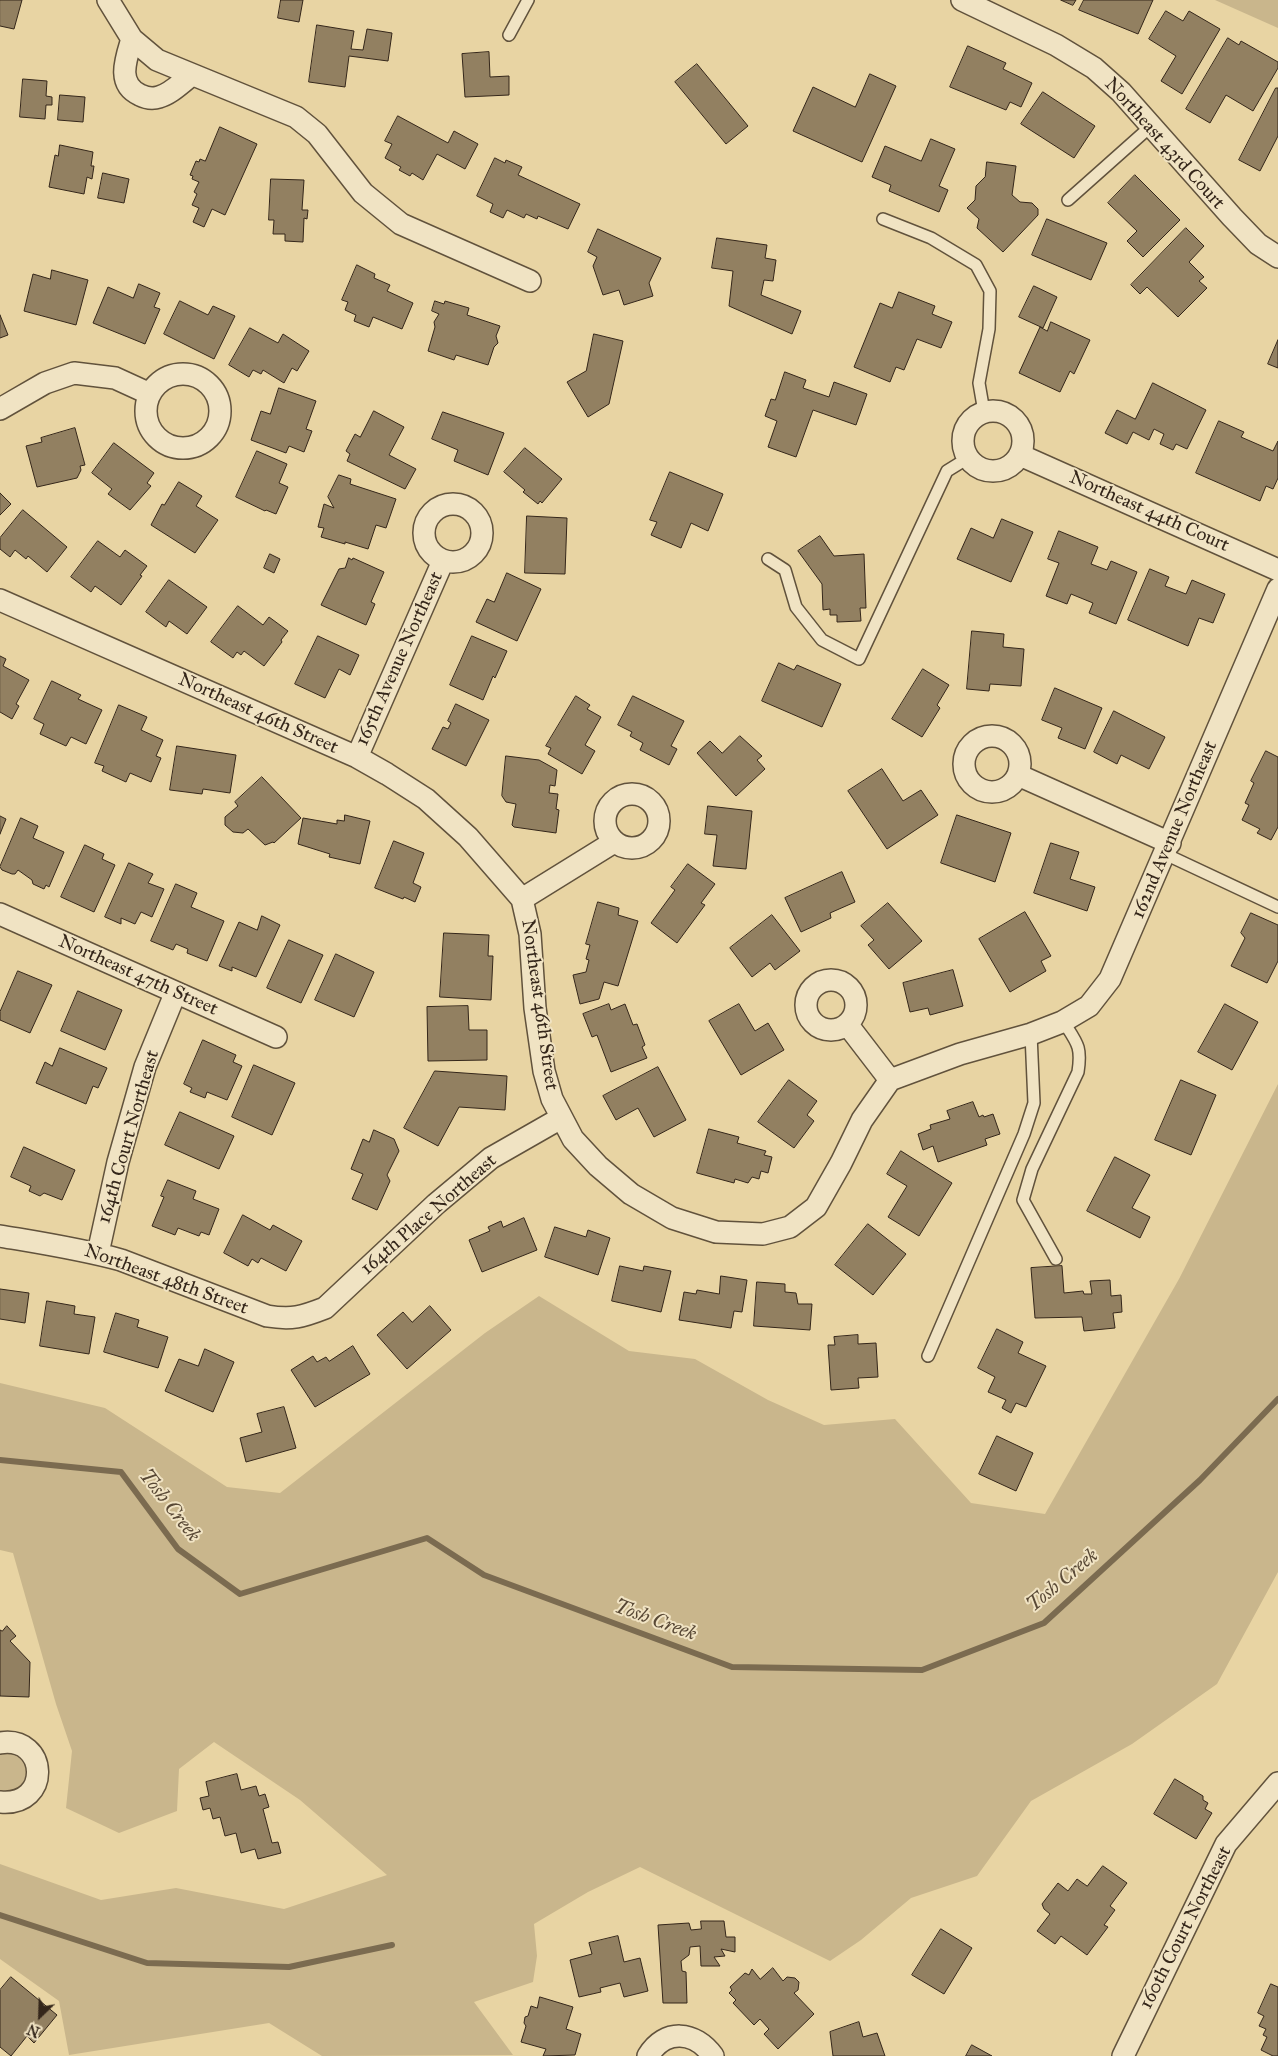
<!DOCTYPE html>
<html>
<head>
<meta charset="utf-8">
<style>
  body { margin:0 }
  #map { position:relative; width:1278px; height:2056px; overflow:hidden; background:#e8d4a3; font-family:"IM FELL Great Primer",serif }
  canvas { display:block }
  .north { position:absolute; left:15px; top:1991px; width:50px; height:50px; -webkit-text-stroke:4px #f0e3c3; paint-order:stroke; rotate:204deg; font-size:14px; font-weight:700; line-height:20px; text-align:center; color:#34261a }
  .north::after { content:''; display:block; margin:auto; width:18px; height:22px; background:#34261a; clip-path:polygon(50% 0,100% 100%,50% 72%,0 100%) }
</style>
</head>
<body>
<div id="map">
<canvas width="1278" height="2056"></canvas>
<div class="north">N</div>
</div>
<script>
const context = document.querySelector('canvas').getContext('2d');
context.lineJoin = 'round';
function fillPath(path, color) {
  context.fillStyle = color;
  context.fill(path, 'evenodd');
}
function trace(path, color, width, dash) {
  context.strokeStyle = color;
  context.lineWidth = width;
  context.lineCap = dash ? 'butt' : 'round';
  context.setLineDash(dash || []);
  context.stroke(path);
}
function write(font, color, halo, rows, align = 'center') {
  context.font = font + ' "IM FELL Great Primer",serif';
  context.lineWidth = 4;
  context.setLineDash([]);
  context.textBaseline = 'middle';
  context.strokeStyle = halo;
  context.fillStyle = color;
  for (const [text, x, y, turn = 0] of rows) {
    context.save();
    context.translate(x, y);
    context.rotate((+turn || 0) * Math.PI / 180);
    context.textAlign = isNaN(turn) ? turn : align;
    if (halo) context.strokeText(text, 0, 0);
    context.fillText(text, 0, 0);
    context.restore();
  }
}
fillPath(new Path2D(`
  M1215,0H1278V28Z
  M1278,1084V1572L1217,1684L1132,1744L1031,1801L977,1876L911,1898L861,1940L830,1961L640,1867L588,1892L534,1924L537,1956L533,1982L474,2002L513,2055L322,2056L269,2023L69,2055L59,2001L0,1959V1864L101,1900L176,1888L284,1909L387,1875L300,1800L214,1742L179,1769L177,1811L119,1833L66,1808L72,1751L56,1704L13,1553L0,1550V1383L105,1408L227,1487L280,1493L485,1333L539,1296L629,1351L695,1359L768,1400L824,1425L895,1419L971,1503L1045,1514L1179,1279Z
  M7,1753C38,1758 27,1800 0,1790V1754Z`), '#c9b68c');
trace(new Path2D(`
  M0,1460L121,1472L178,1549L240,1594L427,1538L484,1575L732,1667L922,1670L1044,1623L1200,1480L1278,1399
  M0,1915L147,1963L289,1967L392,1945`), '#7b6b50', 6);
const building = new Path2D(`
  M0,0H22L14,29L0,26Z
  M281,0H303L299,22L278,18Z
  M1061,0H1076L1073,5Z
  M1084,0H1153L1138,34L1079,10Z
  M1166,11L1183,21L1189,11L1220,29L1182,94L1161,81L1176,56L1149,39Z
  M317,25L354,31L351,49L363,50L367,29L392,33L388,61L349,56L345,87L309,82Z
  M1228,38L1239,45L1241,41L1278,62V68L1253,111L1226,95L1210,123L1186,109Z
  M968,46L1006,63L1003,69L1032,83L1021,107L1010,102L1006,110L950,87Z
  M489,52L490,77L509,76V95L465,97L462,54Z
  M697,64L748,126L726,144L675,82Z
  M870,74L896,86L862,162L793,131L813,87L855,107Z
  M23,79L47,81L46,96L52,97V105H46L45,119L20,117Z
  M1276,88H1278V136L1260,171L1239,160Z
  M1043,92L1095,126L1074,158L1021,124Z
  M60,95L85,97L83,122L58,120Z
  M398,116L448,143L454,131L478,144L465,169L437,154L423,180L412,173L410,176L399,170L401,167L385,158L392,144L385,141Z
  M220,127L257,144L225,215L212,209L204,227L193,222L199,208L192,205L197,194L194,192L199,182L192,179L193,176L190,175L196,161L199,162L200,159L205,161Z
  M931,139L955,149L939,186L948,190L939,212L889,191L891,185L872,177L885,146L921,161Z
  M60,145L93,152L91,166H94L92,179L87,177L84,194L49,187L55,155L58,156Z
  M495,158L505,163L506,160L522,167L518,175L580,204L568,229L538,216L537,219L526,214L524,218L507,210L503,218L490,212L493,204L477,196Z
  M987,162L1016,166L1012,195L1020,202L1032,203L1038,209V215L1003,252L977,228L979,219L967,208L975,200L976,186L985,177Z
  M103,173L129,179L124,203L98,198Z
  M1135,175L1180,220L1143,257L1127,241L1137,231L1108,203Z
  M271,179L304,180L302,210H308L307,219L304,218L303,242L285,241V234H273L274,220H269Z
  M1047,219L1107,243L1091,280L1032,255Z
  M1186,228L1204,246L1189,262L1204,277L1199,281L1207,288L1178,317L1147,287L1140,294L1131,285Z
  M598,229L661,258L649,283L653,296L624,305L619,290L603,295L593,266L597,257L588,252Z
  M717,238L767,245L765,258L776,260L773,281L764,280L761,295L801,311L792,334L729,306L733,271L712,268Z
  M357,265L375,274L374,278L390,285L387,291L413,303L402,329L373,317L369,327L354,321L356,315L345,310L348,302L342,300Z
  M52,270L88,280L76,325L24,311L33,274L50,279Z
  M139,284L160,293L154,307L160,309L145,344L93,323L108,287L133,298Z
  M1034,286L1057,297L1043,328L1019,317Z
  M899,292L935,306L932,314L952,322L941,348L917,339L904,370L896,367L890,382L854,367L880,303L892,308Z
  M180,301L208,315L213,306L235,316L214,359L164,334Z
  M435,301L444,304L445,301L469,308L467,315L500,326L496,336L498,343L494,347L488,365L456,355L454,360L428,351L435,327L434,322L439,314L432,311Z
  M0,315L8,335L0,338Z
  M1051,322L1090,340L1074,374L1070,371L1060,392L1019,373L1040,327L1047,331Z
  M250,328L278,343L283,334L309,351L297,371L292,368L284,383L263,370L261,374L253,370L249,377L229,365Z
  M594,334L623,341L609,404L588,417L567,382L586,371Z
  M1278,340V368L1268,364Z
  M785,372L806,380L803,388L829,397L834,382L867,394L856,425L813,410L796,457L768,447L777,421L765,416L771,399L775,400Z
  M1153,383L1206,410L1187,449L1176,444L1173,450L1160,444L1164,434L1154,429L1149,440L1133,432L1127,444L1105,433L1117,410L1135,419Z
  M279,388L316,401L306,429L312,431L304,452L289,446L286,453L251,440L261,411L270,414Z
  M374,411L404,427L389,455L416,469L405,489L347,461L350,454L346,451L355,434L360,437Z
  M443,412L504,433L488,475L454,461L458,450L432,439Z
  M1219,421L1244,432L1241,437L1273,451L1278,441V478L1273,489L1266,486L1260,501L1196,473Z
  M75,428L85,465L80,466L81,470L77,478L37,487L26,446L42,442L41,438Z
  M114,443L154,473L147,483L151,486L130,510L108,494L112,489L92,473Z
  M525,448L562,479L542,503L540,501L538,504L523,492L525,490L504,472Z
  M257,451L287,464L279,483L288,487L276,514L266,510L265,511L236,497Z
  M670,472L723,494L708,531L691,523L681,548L651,535L657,522L650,520Z
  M339,475L351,479L350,484L396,499L386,528L376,525L368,549L345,542V544L321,537L324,528L318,527L324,504L334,508L328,497Z
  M179,482L202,496L196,506L218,520L195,553L151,525L162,504L164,505Z
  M0,493L11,504L0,515Z
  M23,510L67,547L47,572L28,556L26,559L15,550L10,557L0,549V538Z
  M527,516L567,518L565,574L525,573Z
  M1002,519L1033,532L1011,582L957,559L971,528L993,538Z
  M1059,531L1098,547L1091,564L1107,570L1111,561L1137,572L1116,624L1089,613L1093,603L1071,594L1067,604L1046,596L1059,563L1048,559Z
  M820,536L834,556L864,554L866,608H860L861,621L837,622V615H830V609L823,610L822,584L798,551Z
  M98,541L120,557L125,550L147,566L140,575L142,576L121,605L95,586L91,592L71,577Z
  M270,554L280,559L274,573L264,568Z
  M349,558L352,560L353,558L384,572L371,602L375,604L366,625L321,605L339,569L345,568Z
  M1150,569L1169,577L1165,586L1186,594L1192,580L1225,594L1213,623L1199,618L1188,646L1128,620Z
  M507,573L541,589L517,641L476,622L487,599L494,602Z
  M169,580L207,607L187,634L169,621L166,627L146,612Z
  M238,606L263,625L269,617L288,631L281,640L282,642L264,666L244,651L241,655L237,652L233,658L211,642Z
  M972,631L1004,634L1003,647L1024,649L1021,686L990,684L989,691L967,689Z
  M318,636L359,655L350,675L339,669L325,698L295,684Z
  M472,636L507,651L495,678L493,676L483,700L450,685Z
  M0,656L6,659L3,666L29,680L16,704L19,706L12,719L0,712Z
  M779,663L794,670L797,665L841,684L822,727L762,701Z
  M923,669L949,685L937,705L940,708L922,737L892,719Z
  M52,681L81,695L78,699L102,710L86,744L71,737L66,746L40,734L44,724L34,719Z
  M1055,688L1102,708L1085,749L1058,738L1062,728L1042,720Z
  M576,696L590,705L587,709L601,717L585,745L595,751L582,774L548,754L551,748L546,746Z
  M633,696L684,721L671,746L677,749L669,765L640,750L643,743L630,736L632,732L618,725Z
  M456,704L489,720L466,766L432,749L443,727L448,729L451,723L448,721Z
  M119,705L147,717L141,730L163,740L156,756L161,758L151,782L130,773L126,782L102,771L104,766L95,763Z
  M1114,711L1165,737L1149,769L1121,755L1117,764L1094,752Z
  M740,736L762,756L757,760L765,769L736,796L697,753L710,741L722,753Z
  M177,746L236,755L230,793L203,789L202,794L170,790Z
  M1266,751L1278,757V827L1271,840L1257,833L1260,829L1242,820L1249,805L1245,803L1254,783L1251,781Z
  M506,756L539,760L557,770L555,786L550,785L549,793L558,794L556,809L559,810L556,833L514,827L512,825L516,804L506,802L502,796Z
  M882,769L903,801L921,790L938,815L887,849L848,791Z
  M262,777L301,818L274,843L273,842L265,845L248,829L243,833L233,832L225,825V817L238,806L235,802Z
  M708,806L752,811L746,869L713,866L717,835L705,834Z
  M345,815L370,821L360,864L329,857L330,854L298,844L303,818L337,824V820L344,821Z
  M957,815L1011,833L995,882L941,863Z
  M0,816L6,819L0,834Z
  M21,818L38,826L33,838L64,852L49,887L46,885L44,889L33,884L32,880L18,870L15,874H12L2,870L0,867Z
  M394,841L424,853L413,883L421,887L415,902L404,897L403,899L375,888Z
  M1051,843L1079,852L1070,879L1095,887L1087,911L1034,893Z
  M85,845L104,854L102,859L115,865L94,912L61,897Z
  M129,863L153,874L148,883L164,889L152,917L141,912L135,924L121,918V924L105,917Z
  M688,864L715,884L701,903L705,905L677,943L651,923L675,890L671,887Z
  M842,872L855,902L830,913L831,918L801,932L785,898Z
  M176,884L197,893L191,907L224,921L207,961L187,953L188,949L176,944L173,950L151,941Z
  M598,902L619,908L618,915L638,921L618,986L604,982L599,999L580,1004L573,975L586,972L589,960L586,959L590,945L586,944Z
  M888,903L922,941L889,969L868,945L874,940L861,926Z
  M1025,912L1051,956L1041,961L1046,971L1010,992L979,939Z
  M1251,913L1278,925V961L1267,983L1231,966L1245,938L1241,933Z
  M772,915L800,951L775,970L770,963L752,977L730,948Z
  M262,916L280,925L256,977L232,967V971L219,966L239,922L257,930Z
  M444,933L489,935L488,956H493L491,1000L440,997Z
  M289,940L323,955L301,1003L267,988Z
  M336,954L374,972L354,1017L315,1000Z
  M953,970L963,1006L930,1015L928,1008L910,1012L903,983Z
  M18,971L52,985L30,1033L0,1020V1012Z
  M78,991L122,1010L105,1050L61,1031Z
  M609,1004L611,1010L625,1004L633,1025L637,1024L645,1045L642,1047L647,1058L611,1072L597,1035L592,1037L583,1014Z
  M739,1004L755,1031L768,1023L784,1050L741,1075L709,1021Z
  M1225,1004L1258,1022L1232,1070L1198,1052Z
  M468,1006L469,1030H487V1060L428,1061L427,1007Z
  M203,1040L236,1055L233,1062L242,1066L227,1100L207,1092L205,1098L190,1092L192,1088L184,1084Z
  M60,1048L107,1068L98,1088L93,1086L86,1104L36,1083L45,1062L52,1066Z
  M254,1065L295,1083L272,1135L232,1117Z
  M658,1067L686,1120L654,1137L638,1108L616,1120L603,1096Z
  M435,1071L507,1076L505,1110L459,1107L438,1146L404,1128Z
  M789,1080L817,1101L807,1115L814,1121L794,1148L758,1122Z
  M1181,1080L1216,1095L1191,1155L1155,1140Z
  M973,1102L979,1117L983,1115L984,1117L993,1114L1000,1134L985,1139L987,1145L938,1162L933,1146L923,1150L918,1134L931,1129L930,1125L950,1119L947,1111Z
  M180,1112L234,1136L219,1169L165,1145Z
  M709,1129L739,1137L737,1143L766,1151L764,1155L772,1157L768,1173L761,1171L759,1179L752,1177L748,1183L735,1179L734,1183L697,1173Z
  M374,1130L394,1139L399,1151L387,1175L390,1181L377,1210L352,1199L363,1174L351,1169L363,1139L369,1142Z
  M24,1147L75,1170L62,1200L44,1193L40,1196L29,1191L31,1186L11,1177Z
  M901,1151L952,1183L919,1236L888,1217L907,1186L887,1174Z
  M1115,1157L1150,1175L1132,1208L1150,1217L1140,1238L1087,1211Z
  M168,1180L196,1191L193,1199L219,1209L209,1235L201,1232L199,1236L178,1228L175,1235L152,1226L164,1197L161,1196Z
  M243,1215L270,1230L273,1225L302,1241L286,1271L261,1258L258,1263L252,1259L248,1266L224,1253Z
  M524,1218L537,1250L482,1272L469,1240L490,1231L488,1227L501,1221L503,1227Z
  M868,1224L906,1254L873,1295L835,1265Z
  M555,1227L586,1237L588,1230L610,1238L598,1275L545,1257Z
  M620,1266L643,1271L644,1266L671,1271L661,1312L612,1301Z
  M1062,1266L1064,1293L1083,1291L1084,1294H1092L1090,1281L1110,1280L1111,1296L1121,1295L1122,1312L1113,1313L1115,1328L1084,1331L1082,1317L1035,1318L1031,1268Z
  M721,1276L747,1280L742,1312L734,1311L731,1328L679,1320L684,1292L696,1294L697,1290L719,1294Z
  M757,1282L785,1284V1292L796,1293L798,1304H812L810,1330L754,1326Z
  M0,1289L29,1293L25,1323L0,1319Z
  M47,1301L75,1306L74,1314L95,1317L89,1354L40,1346Z
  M430,1306L451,1330L407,1369L377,1335L403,1312L412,1322Z
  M116,1313L139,1320L137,1327L168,1337L158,1368L104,1352Z
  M997,1329L1023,1342L1018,1353L1046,1366L1026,1407L1016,1403L1011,1413L1002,1408L1006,1400L988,1392L995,1377L978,1368Z
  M858,1335V1344L876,1343L878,1377L858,1378L859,1388L831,1390L828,1345H835L834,1337Z
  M353,1346L370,1374L315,1407L291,1370L313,1356L317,1362L326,1357L329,1361Z
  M205,1349L234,1362L213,1412L165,1391L179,1359L198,1366Z
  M284,1407L296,1448L246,1462L240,1438L262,1432L257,1414Z
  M997,1436L1033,1453L1016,1491L979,1474Z
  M7,1626L16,1636L10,1641L30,1662L29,1697L0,1696V1630L2,1631Z
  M237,1774L241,1790L256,1786L259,1796L265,1794L269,1807L263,1809L272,1843L278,1842L281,1853L258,1859L255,1849L241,1853L236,1833L225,1836L220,1817L213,1819L210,1808L203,1810L200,1798L209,1796L206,1782Z
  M1175,1779L1203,1796V1800L1208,1803L1205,1809L1212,1813L1196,1839L1154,1814Z
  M1103,1866L1127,1883L1110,1906L1115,1910L1104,1925L1108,1927L1087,1955L1061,1936L1055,1944L1037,1931L1050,1914L1044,1909L1042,1904L1058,1883L1068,1891L1077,1879L1087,1886Z
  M701,1921H724L726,1937H735V1952L721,1949L725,1956L714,1957L720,1966H701L700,1946L690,1947L689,1955L681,1961L682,1971L686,1972L687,2003H663L658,1925L689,1923L691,1930L701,1929Z
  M941,1929L972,1948L944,1994L912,1975Z
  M618,1936L624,1962L640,1958L648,1991L624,1997L620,1983L600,1988L601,1992L579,1997L570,1960L592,1954L589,1943Z
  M773,1968L783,1981L787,1977L795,1978L799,1982L798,1990L794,1993L814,2014L778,2049L764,2034L769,2029L760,2019L754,2025L733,2003L736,2000L729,1993L732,1990L730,1987L745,1973L749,1975L752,1969L760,1979Z
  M11,1977L57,2015L34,2043L27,2036L11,2056L0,2047V1990Z
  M1271,1984L1278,1987V2056H1273L1261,2050L1267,2037L1263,2035L1266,2029L1259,2026L1264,2016L1258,2013Z
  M540,1997L573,2007L566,2029L581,2034L575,2055L543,2056L546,2049L521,2042L526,2026L524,2023L525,2017L528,2016L531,2006L537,2008Z
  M859,2022L863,2037L877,2033L885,2056H833L830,2032Z
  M972,2045L992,2056H966Z`);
fillPath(building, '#928061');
trace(building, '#34261a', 1);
const lane = new Path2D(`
  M509,35L528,0
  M1068,200L1150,127
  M883,219L931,238L976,265L990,291L989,329L979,383L984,412
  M768,559L785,570L796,607L822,640L859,659L947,471L968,458
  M1165,854L1278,907
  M1056,1259L1023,1200L1032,1169L1078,1072C1082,1046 1077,1043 1063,1021
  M928,1356L1024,1134L1034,1103L1031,1034`);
const street = new Path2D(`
  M108,0L132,39L157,60L296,117L317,134L363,193L401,224L530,281
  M962,0L1056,45L1094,68L1121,92L1232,217L1258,244L1278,257
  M132,39C126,59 116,84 140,95C146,98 153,99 159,97C171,94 182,82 192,75
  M146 411a37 37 0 1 1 74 0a37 37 0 1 1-74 0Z
  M0,409L45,383L74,373L115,378L150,394
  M963 441a30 30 0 1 1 60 0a30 30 0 1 1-60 0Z
  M1020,455L1278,570
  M424 533a29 29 0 1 1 58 0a29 29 0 1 1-58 0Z
  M0,600L357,757L387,774L426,799L468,837L522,899L530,934L535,1008L544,1071L552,1099L573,1139L598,1166L631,1194L672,1218L716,1232L763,1234L790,1227L816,1207L841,1163L862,1120L890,1080L960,1054L1031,1034L1062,1022L1089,1006L1110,979L1278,589
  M964 764a28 28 0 1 1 56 0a28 28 0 1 1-56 0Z
  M357,757L443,561
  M1018,775L1170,843
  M605 821a27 27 0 1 1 54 0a27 27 0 1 1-54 0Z
  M522,899L614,842
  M0,914L276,1037
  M806 1005a25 25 0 1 1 50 0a25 25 0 1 1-50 0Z
  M847,1024L890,1080
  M0,1236C41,1243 81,1249 121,1260L267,1316C292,1320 302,1317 325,1308L436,1204L491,1158L561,1118
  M98,1253L118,1162L145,1067L175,994
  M0,1743C48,1735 52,1807 0,1802
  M648,2056C665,2028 695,2031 713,2056
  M1123,2056L1226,1844L1278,1783`);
trace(lane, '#61523c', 14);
trace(street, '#61523c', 24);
trace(lane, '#f0e3c3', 11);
trace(street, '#f0e3c3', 21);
write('19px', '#34261a', '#f0e3c3', [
  ["Northeast 43rd Court",1164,144,48],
  ["Northeast 44th Court",1149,512,24],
  ["165th Avenue Northeast",400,659,-66],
  ["Northeast 46th Street",258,714,24],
  ["162nd Avenue Northeast",1175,830,-67],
  ["Northeast 47th Street",138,976,24],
  ["Northeast 46th Street",539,1005,82],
  ["164th Court Northeast",129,1137,-74],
  ["164th Place Northeast",429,1215,-41],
  ["Northeast 48th Street",166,1280,20],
  ["160th Court Northeast",1186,1928,-63]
]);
write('italic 20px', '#584835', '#f0e3c3', [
  ["Tosh Creek",169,1506,52],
  ["Tosh Creek",1063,1581,-40],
  ["Tosh Creek",655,1621,20]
]);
</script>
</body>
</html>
